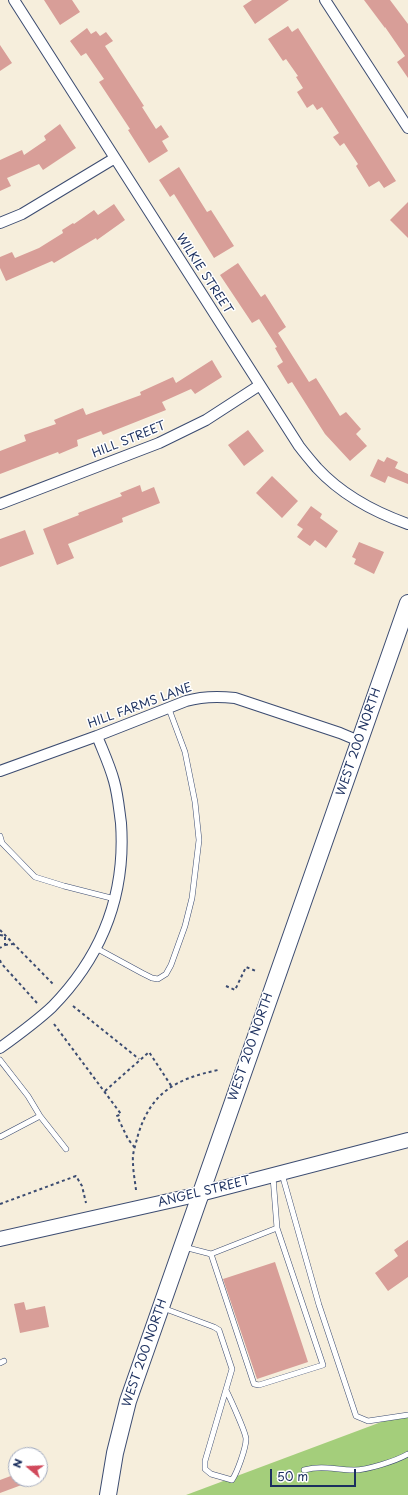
<!DOCTYPE html>
<html>
<head>
<meta charset="utf-8">
<style>
  body { margin:0 }
  #map { position:relative; width:408px; height:1495px; overflow:hidden; background:#f6eedc; font-family:"Playpen Sans",sans-serif }
  canvas { display:block }
  .north { position:absolute; left:8px; top:1447px; width:40px; height:40px; box-sizing:border-box; background:#fff; border:1px solid #a4acbf; border-radius:50%; rotate:289deg; font-size:11px; font-weight:700; line-height:16px; text-align:center; color:#1b2f5e }
  .north::after { content:''; display:block; margin:auto; width:14px; height:18px; background:#d1495b; clip-path:polygon(50% 0,100% 100%,50% 72%,0 100%) }
  .scale { position:absolute; left:270px; top:1469px; width:86px; height:18px; box-sizing:border-box; border:2px solid #1b2f5e; border-top:0; padding-left:5px; font-size:12px; line-height:14px; white-space:nowrap; color:#1b2f5e; -webkit-text-stroke:3px #fff; paint-order:stroke }
</style>
</head>
<body>
<div id="map">
<canvas width="408" height="1495"></canvas>
<div class="north">N</div>
<div class="scale">50 m</div>
</div>
<script>
const context = document.querySelector('canvas').getContext('2d');
context.lineJoin = 'round';
function fillPath(path, color) {
  context.fillStyle = color;
  context.fill(path, 'evenodd');
}
function trace(path, color, width, dash) {
  context.strokeStyle = color;
  context.lineWidth = width;
  context.lineCap = dash ? 'butt' : 'round';
  context.setLineDash(dash || []);
  context.stroke(path);
}
function write(font, color, halo, rows, align = 'center') {
  context.font = font + ' "Playpen Sans",sans-serif';
  context.lineWidth = 3;
  context.setLineDash([]);
  context.textBaseline = 'middle';
  context.strokeStyle = halo;
  context.fillStyle = color;
  for (const [text, x, y, turn = 0] of rows) {
    context.save();
    context.translate(x, y);
    context.rotate((+turn || 0) * Math.PI / 180);
    context.textAlign = isNaN(turn) ? turn : align;
    if (halo) context.strokeText(text, 0, 0);
    context.fillText(text, 0, 0);
    context.restore();
  }
}
fillPath(new Path2D(`
  M408,1412V1495H186Z`), '#a4ce7b');
fillPath(new Path2D(`
  M44,0H72L80,12L60,25Z
  M252,0H289L255,24L243,6Z
  M364,0H390L408,24V78L397,62L405,56L385,27V28Z
  M288,26L292,32L298,28L396,181L384,188L379,181L369,187L356,166L358,164L344,143L340,146L333,137L339,133L322,107L317,110L313,104L307,108L297,92L303,88L296,77L298,76L286,59L283,61L268,39Z
  M87,28L91,34L96,31L100,36L106,32L113,41L105,46L144,106L142,107L156,129L161,125L169,137L162,141L168,151L149,163L128,130L130,129L99,82L104,79L86,53L81,56L70,41Z
  M0,45L12,63L0,71Z
  M60,124L76,148L43,170L39,164L7,178L11,186L0,191V160L22,150L24,155L46,140L44,136Z
  M179,167L207,212L211,210L234,246L214,258L174,194L170,197L159,180Z
  M408,202V238L390,220Z
  M114,204L125,220L97,240L96,238L54,263L52,261L6,281L0,268V257L12,252L15,258L39,248L63,233L62,230L73,223L74,224L94,210L98,215Z
  M238,263L261,297L265,294L286,327L278,333L309,382L316,378L340,416L346,412L361,429L356,434L367,446L350,461L325,434L292,382L288,384L277,366L283,362L275,348L277,347L259,319L252,323L220,275Z
  M212,360L222,377L195,394L191,389L162,402L166,410L103,435L101,431L77,440L78,446L59,454L58,452L0,474V451L26,441L24,435L56,424L54,420L83,408L86,415L141,395L140,392L173,377L176,383Z
  M248,430L264,451L244,466L228,445Z
  M387,457L398,462L395,468L408,474V484L388,476L385,483L370,476L378,459L384,462Z
  M272,476L298,501L282,518L256,493Z
  M140,485L142,492L154,487L160,503L122,518L123,522L68,544L74,558L57,565L43,529L79,515L78,513L122,496L120,493Z
  M311,506L322,514L320,518L338,531L326,548L315,540L310,546L297,537L303,529L297,525Z
  M25,530L34,554L0,567V539Z
  M359,542L384,552L374,574L354,564L356,559L352,557Z
  M408,1240V1277L388,1291L375,1273L398,1256L394,1250Z
  M275,1262L308,1362L257,1379L223,1279Z
  M24,1302L26,1310L45,1306L49,1327L20,1333L14,1304Z
  M16,1474V1479L35,1480L0,1493V1480Z`), '#d89e98');
const lane = new Path2D(`
  M0,836L2,843L35,877L64,886L115,899
  M96,948L142,973L152,978L158,979L166,974L171,965L185,926L192,898L199,840L195,802L185,752L169,709
  M0,1060L28,1096L40,1116L0,1137
  M40,1116L66,1149
  M282,1174L319,1305L356,1416L368,1421L408,1415
  M273,1177L277,1228
  M184,1247L211,1254L254,1384L259,1385L323,1365L277,1228L211,1254
  M163,1308L214,1327L219,1330L232,1369L205,1461V1469L211,1474L232,1480C237,1473 246,1448 246,1439C246,1433 230,1398 226,1390
  M0,1363L4,1361
  M304,1470C324,1465 335,1470 354,1470C367,1470 396,1461 408,1454`);
const street = new Path2D(`
  M14,0L299,446C305,454 311,461 317,468C342,495 374,512 408,524
  M325,0L408,128
  M0,223L22,214L115,158
  M0,504L159,443L206,420L260,385
  M0,771L97,736L186,701C203,696 217,696 235,698L340,733L359,741
  M0,1048C18,1035 36,1022 52,1007C102,956 126,894 121,823C119,809 118,795 114,781C110,766 103,751 97,736`);
const secondary = new Path2D(`
  M0,1239L200,1194L408,1140`);
const primary = new Path2D(`
  M108,1495L115,1453L128,1401L408,603`);
trace(lane, '#3c4c71', 6);
trace(street, '#3c4c71', 12);
trace(secondary, '#3c4c71', 16);
trace(primary, '#3c4c71', 18);
trace(new Path2D(`
  M0,930L54,985
  M0,935L5,936V945L0,948
  M5,945L13,944
  M0,960L1,963L37,1003
  M226,986L235,990L246,967L256,971
  M73,1006L139,1059
  M54,1024L121,1114L117,1116L128,1139L135,1148
  M105,1091L149,1052L172,1087
  M136,1190C135,1181 133,1171 133,1162C132,1153 136,1144 138,1135C151,1092 176,1079 218,1070
  M0,1204L76,1176L82,1186L86,1203`), '#3c4c71', 2, [3, 3]);
trace(lane, '#fff', 5);
trace(street, '#fff', 10);
trace(secondary, '#fff', 14);
trace(primary, '#fff', 16);
write('12px', '#1b2f5e', '#fff', [
  ["WILKIE STREET",204,274,57],
  ["HILL STREET",129,440,-22],
  ["HILL FARMS LANE",140,706,-20],
  ["WEST 200 NORTH",359,742,-71],
  ["WEST 200 NORTH",251,1047,-71],
  ["ANGEL STREET",204,1192,-14],
  ["WEST 200 NORTH",145,1353,-71]
]);
</script>
</body>
</html>
